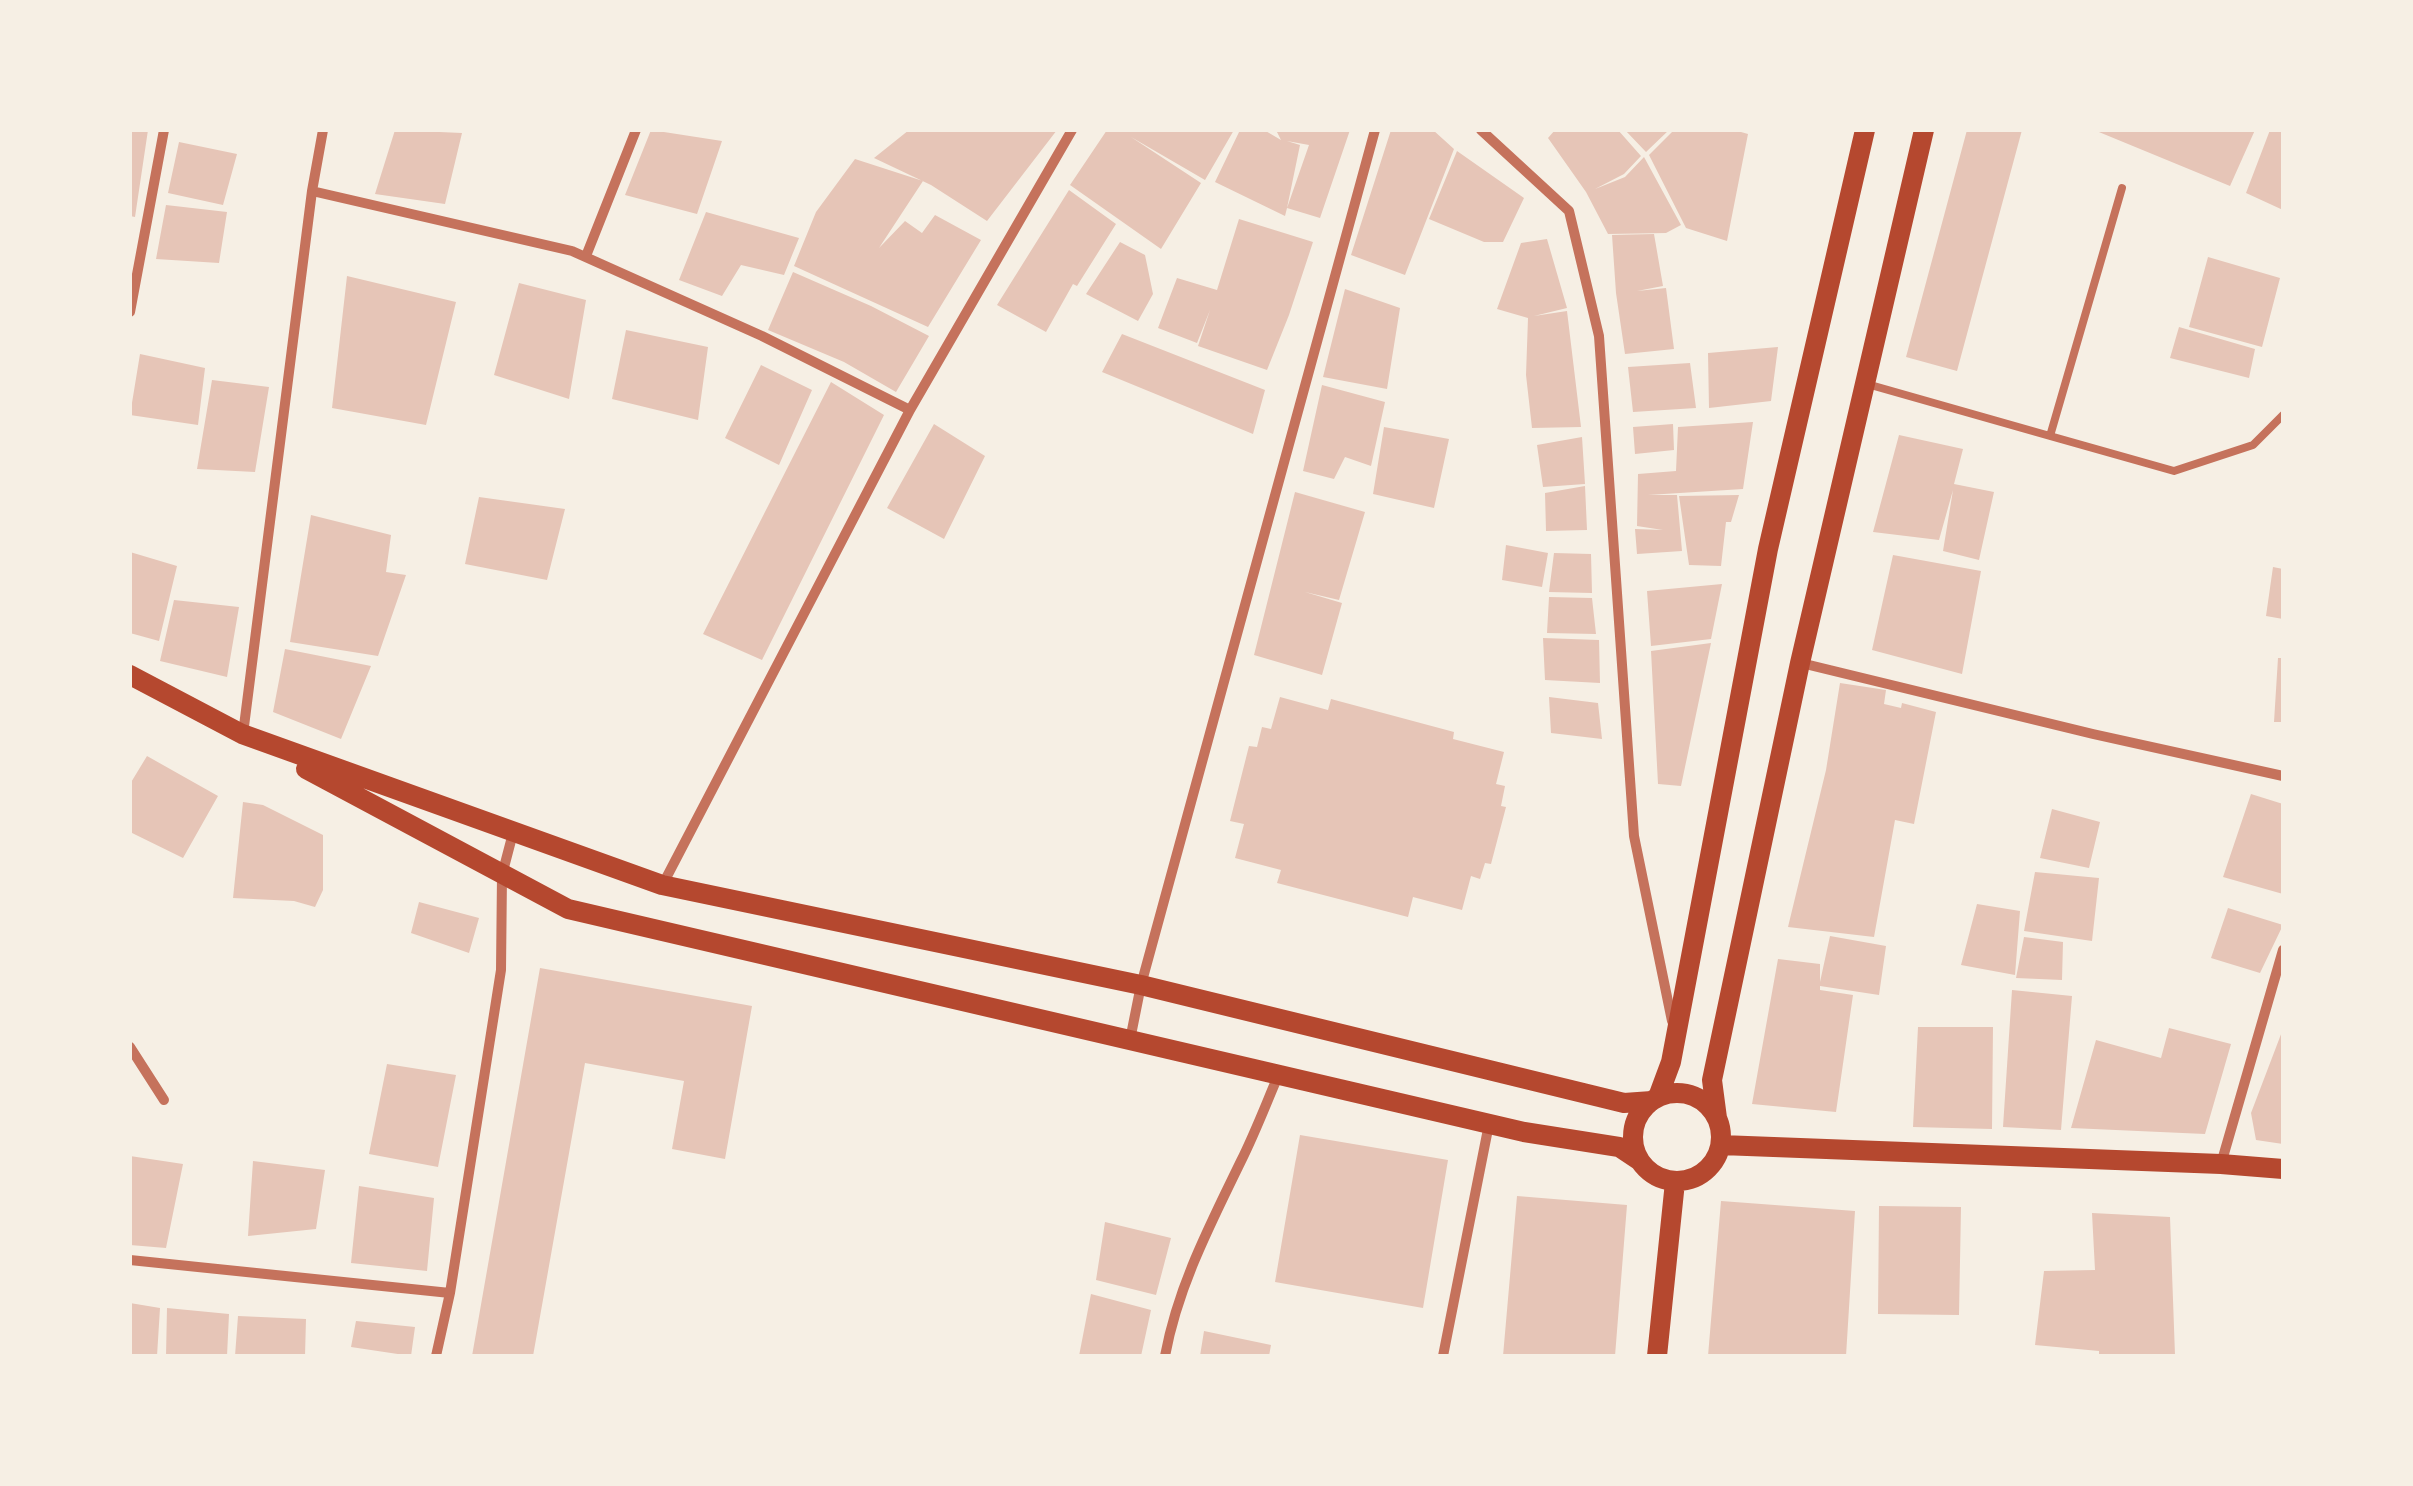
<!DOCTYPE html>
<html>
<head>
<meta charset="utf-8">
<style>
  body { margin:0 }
  #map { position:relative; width:2413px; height:1486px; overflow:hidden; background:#f6efe4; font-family:Lora,serif }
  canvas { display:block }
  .frame { position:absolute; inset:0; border:132px solid #f6efe4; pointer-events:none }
</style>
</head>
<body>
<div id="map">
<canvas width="2413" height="1486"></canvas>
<div class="frame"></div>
</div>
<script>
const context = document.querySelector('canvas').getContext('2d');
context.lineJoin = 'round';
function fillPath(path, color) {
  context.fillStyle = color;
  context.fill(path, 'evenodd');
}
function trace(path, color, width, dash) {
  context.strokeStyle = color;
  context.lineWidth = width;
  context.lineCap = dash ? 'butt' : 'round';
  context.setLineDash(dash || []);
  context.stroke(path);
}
fillPath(new Path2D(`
  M130,130H148L135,217L130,216Z
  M395,130L462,133L445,204L375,194Z
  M651,130L722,141L697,214L625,195Z
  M909,130H1057L987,221L931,185L874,158Z
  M1107,130H1234L1205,180L1131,137L1201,183L1161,249L1070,185Z
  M1240,130H1264L1281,140L1276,130H1350L1320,218L1287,208L1285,216L1215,182ZM1287,141L1309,145L1287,208L1300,145Z
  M1391,130H1433L1454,149L1405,275L1351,255Z
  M1555,130H1618L1641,156L1624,174L1595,189L1625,177L1644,157L1681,225L1666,233L1608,234L1586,192L1548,138Z
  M1625,130H1669L1646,152Z
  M1674,130H1734L1748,134L1727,241L1686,228L1649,155Z
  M1967,130H2022L1957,371L1906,357Z
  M2094,130H2255L2230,186Z
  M2270,130L2283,132V210L2246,193Z
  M179,142L237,154L223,205L168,193Z
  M1457,151L1524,198L1503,242H1484L1429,219Z
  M855,159L923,181L879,248L905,221L922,233L935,215L981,240L928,327L794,266L816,212Z
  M1069,190L1116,224L1077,286L1073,284L1046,332L997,305Z
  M166,205L227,212L219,263L156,259Z
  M706,212L799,238L784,275L741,265L722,296L679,280Z
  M1239,219L1313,242L1289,315L1267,370L1198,346L1210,310L1197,343L1158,328L1177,278L1217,290Z
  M1654,234L1663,286L1637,291L1666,288L1674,349L1625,354L1616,293L1612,235Z
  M1547,239L1567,308L1534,316L1567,311L1581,427L1532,428L1526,375L1528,318L1497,309L1521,243Z
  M1120,242L1145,255L1153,294L1138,321L1086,294Z
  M2208,257L2280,278L2262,347L2189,327Z
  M793,272L871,306L929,336L896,392L844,362L768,330Z
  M347,276L456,302L426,425L332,408Z
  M519,283L586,300L569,399L494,375Z
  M1345,289L1400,308L1387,389L1323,377Z
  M2179,327L2255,349L2249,378L2170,358Z
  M626,330L708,347L698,420L612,399Z
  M1122,334L1265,390L1253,434L1102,372Z
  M1778,347L1771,401L1709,408L1708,353Z
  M140,354L205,368L198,425L130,415Z
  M1690,363L1696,408L1633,412L1628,367Z
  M761,365L812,390L779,465L725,438Z
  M212,380L269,387L255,472L197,469Z
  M831,382L884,415L762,660L703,634Z
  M1322,385L1385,402L1371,466L1345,457L1334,479L1303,471Z
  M1753,422L1743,489L1648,495H1677L1682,551L1637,554L1635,529L1663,530L1637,526L1638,474L1676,471L1678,427Z
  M934,424L985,456L944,539L887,508Z
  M1673,424L1674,450L1635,454L1633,427Z
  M1384,427L1449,439L1434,508L1373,494Z
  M1899,435L1963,449L1954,484L1994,492L1979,560L1943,551L1953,490L1939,540L1873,532Z
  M1582,437L1585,484L1543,487L1537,445Z
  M1585,486L1587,530L1546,531L1545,493Z
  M1295,492L1365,512L1339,600L1305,592L1342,603L1322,675L1254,655Z
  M1739,495L1731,522H1726L1721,566L1689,565L1679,496Z
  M479,497L565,509L547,580L465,564Z
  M311,515L391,535L386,572L406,575L378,656L290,642Z
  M1506,545L1548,553L1542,587L1502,580Z
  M130,552L177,566L159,641L130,633Z
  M1554,553L1591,554L1592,593L1549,592Z
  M1893,555L1981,571L1962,674L1872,650Z
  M2273,567L2283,569V619L2266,616Z
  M1722,584L1711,639L1651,646L1647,591Z
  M1549,597L1592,598L1596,634L1547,633Z
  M174,600L239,607L227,677L160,661Z
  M1543,638L1599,640L1600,683L1545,680Z
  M1711,643L1681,786L1658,784L1651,651Z
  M285,649L371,666L341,739L273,712Z
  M2278,658H2283V722H2274Z
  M1840,683L1886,690L1884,704L1901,708L1902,703L1936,712L1914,824L1895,820L1874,937L1788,927L1826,770Z
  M1280,697L1328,710L1331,699L1454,732L1453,739L1504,752L1496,784L1505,786L1501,806L1506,807L1491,864L1485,863L1480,879L1471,876L1462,910L1413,897L1408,917L1277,883L1281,870L1235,858L1244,824L1230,821L1249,746L1257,747L1262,727L1271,729Z
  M1549,697L1598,703L1602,739L1551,733Z
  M147,756L218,796L183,858L130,832V784Z
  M2251,794L2283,804V894L2223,877Z
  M243,802L263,805L323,835V890L315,907L294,901L233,898Z
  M2052,809L2100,822L2089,868L2040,858Z
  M2035,872L2099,878L2092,941L2024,931Z
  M419,902L479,918L469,953L411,933Z
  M1977,904L2020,911L2015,975L1961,965Z
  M2228,908L2283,925L2260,973L2211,958Z
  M1830,936L1886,946L1879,995L1820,986V990L1853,995L1836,1112L1752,1104L1778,959L1820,964V982Z
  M2024,937L2063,942L2062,980L2016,978Z
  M540,968L752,1006L725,1159L672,1149L684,1081L585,1063L533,1356H472Z
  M2012,990L2072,996L2061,1130L2003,1127Z
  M1918,1027H1993L1992,1129L1913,1127Z
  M2169,1028L2231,1044L2205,1134L2071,1128L2096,1040L2161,1058Z
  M2283,1029V1144L2256,1140L2251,1113Z
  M387,1064L456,1075L438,1167L369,1154Z
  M1300,1135L1448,1160L1423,1308L1275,1282Z
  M130,1156L183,1164L166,1248L130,1245Z
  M253,1161L325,1170L316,1229L248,1236Z
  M359,1186L434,1198L427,1271L351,1263Z
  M1517,1196L1627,1205L1615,1356H1503Z
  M1721,1201L1855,1211L1846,1356H1708Z
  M1879,1206L1961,1207L1959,1315L1878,1314Z
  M2092,1213L2170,1217L2175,1355L2099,1356V1351L2035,1345L2044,1271L2095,1270Z
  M1105,1222L1171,1238L1156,1295L1096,1280Z
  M1091,1294L1151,1310L1141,1356H1079Z
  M130,1303L160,1308L157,1356H130Z
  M167,1308L229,1314L227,1356H166Z
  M238,1316L306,1319L305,1356H235Z
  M356,1321L415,1327L411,1356L351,1347Z
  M1204,1331L1271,1345L1269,1356H1200Z`), '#e6c5b7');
trace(new Path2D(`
  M2122,188L2050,436L2174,471L2253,445L2283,415
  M1867,384L2050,436`), '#c5725c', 8);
trace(new Path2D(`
  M1481,130L1569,211L1599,336L1634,836L1672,1021
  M312,191L572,251L762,336L910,410
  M586,256L636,130
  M130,312L164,130
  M1801,663L2093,734L2283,776
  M243,734L312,191L323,130
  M663,884L910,410L1072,130
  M1130,1040L1141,985L1375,130
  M130,1047L164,1100
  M2221,1164L2283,950
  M130,1260L450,1293
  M436,1356L450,1293L501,970L502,875L513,833
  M1165,1356C1178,1286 1210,1225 1241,1161C1255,1133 1266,1104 1278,1076
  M1443,1356L1489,1124`), '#c5725c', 10);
trace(new Path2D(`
  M130,675L242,734L662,885L1141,985L1624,1103L1652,1101
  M306,769L568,909L1524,1132L1619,1147L1640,1161
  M1633 1137a44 44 0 1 1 88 0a44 44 0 1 1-88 0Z
  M1658,1097L1671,1062L1768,549L1865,130
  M1717,1118L1712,1080L1800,663L1924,130
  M1721,1145L2221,1164L2283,1169
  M1657,1356L1675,1182`), '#b5482f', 20);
</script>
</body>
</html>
